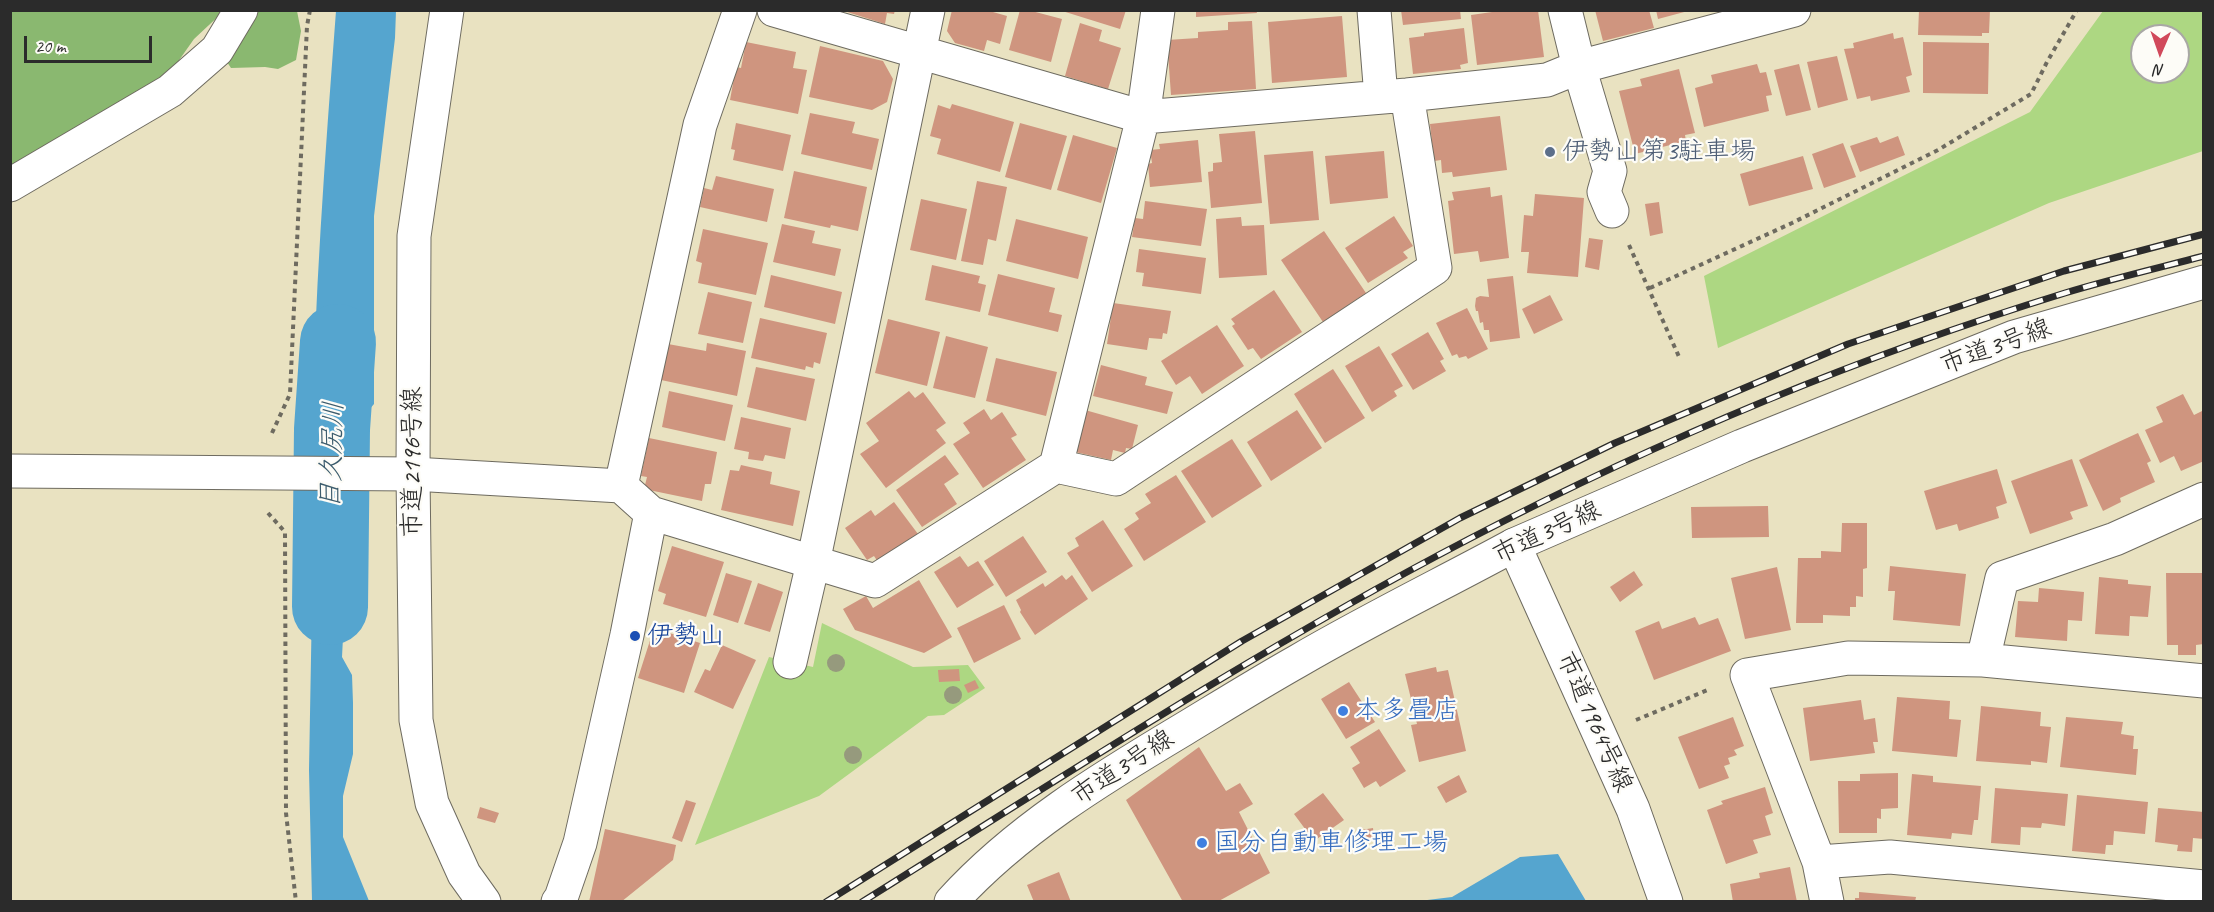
<!DOCTYPE html>
<html>
<head>
<meta charset="utf-8">
<style>
  body { margin:0 }
  #map { position:relative; width:2214px; height:912px; overflow:hidden; background:#e9e2c1; font-family:Caveat,sans-serif }
  canvas { display:block }
  .frame { position:absolute; inset:0; border:12px solid #2b2b2b; pointer-events:none }
  .north { position:absolute; left:2130px; top:24px; width:60px; height:60px; box-sizing:border-box; background:#fdfcf7; border:2px solid #a9a8a5; border-radius:50%; rotate:182deg; font-size:16px; font-weight:700; line-height:24px; text-align:center; color:#2b2b2b }
  .north::after { content:''; display:block; margin:auto; width:21px; height:27px; background:#d1495b; clip-path:polygon(50% 0,100% 100%,50% 72%,0 100%) }
  .scale { position:absolute; left:24px; top:36px; width:128px; height:27px; box-sizing:border-box; border:3px solid #2b2b2b; border-top:0; padding-left:8px; font-size:18px; line-height:21px; white-space:nowrap; color:#2b2b2b; -webkit-text-stroke:4px #fdfcf7; paint-order:stroke }
</style>
</head>
<body>
<div id="map">
<canvas width="2214" height="912"></canvas>
<div class="frame"></div>
<div class="north">N</div>
<div class="scale">20 m</div>
</div>
<script>
const context = document.querySelector('canvas').getContext('2d');
context.lineJoin = 'round';
function fillPath(path, color) {
  context.fillStyle = color;
  context.fill(path, 'evenodd');
}
function trace(path, color, width, dash) {
  context.strokeStyle = color;
  context.lineWidth = width;
  context.lineCap = dash ? 'butt' : 'round';
  context.setLineDash(dash || []);
  context.stroke(path);
}
function write(font, color, halo, rows, align = 'center') {
  context.font = font + ' Caveat,"Klee One",sans-serif';
  context.lineWidth = 4.5;
  context.setLineDash([]);
  context.textBaseline = 'middle';
  context.strokeStyle = halo;
  context.fillStyle = color;
  for (const [text, x, y, turn = 0] of rows) {
    context.save();
    context.translate(x, y);
    context.rotate((+turn || 0) * Math.PI / 180);
    context.textAlign = isNaN(turn) ? turn : align;
    if (halo) context.strokeText(text, 0, 0);
    context.fillText(text, 0, 0);
    context.restore();
  }
}
fillPath(new Path2D(`
  M2103,11H2203V151L2049,203L1718,348L1704,276L2030,112ZM2142,36H2178V72H2142Z
  M822,623L913,667L968,665L985,688L944,715L928,716L819,796L695,845L769,657L813,667Z`), '#add782');
fillPath(new Path2D(`
  M10,11H224L194,39L170,73L11,167Z
  M253,11H297L301,31L296,60L278,69L265,67L231,68L225,59Z`), '#8ab870');
fillPath(new Path2D(`
  M336,11H396L395,38L374,216V404L362,418L356,449L312,448C314,302 325,156 336,11Z
  M304,500L350,502L342,657L352,675L353,703V754L343,796V837L369,901H312L309,770L313,546L309,537Z
  M1558,854L1586,901H1419L1452,897L1520,857Z`), '#55a5cf');
trace(new Path2D(`
  M330,607L332,429L338,342`), '#55a5cf', 76);
fillPath(new Path2D(`
  M841,10H895L894,14L887,13L885,24Z
  M952,10H986L1007,16L1000,44L987,40L984,51L955,43L947,31Z
  M1020,10H1028L1062,19L1051,62L1009,50Z
  M1059,10H1126L1120,29Z
  M1196,10H1256L1257,13L1196,17Z
  M1401,10H1460L1461,19L1403,25Z
  M1492,10H1538L1544,57L1477,65L1471,15L1492,12Z
  M1595,10H1649L1654,28L1603,41Z
  M1656,10H1688V11L1658,19Z
  M1919,10H1990L1989,33H1982V36L1918,35Z
  M1342,16L1347,77L1272,83L1268,22Z
  M1252,21L1256,89L1171,95L1167,40L1198,38V32L1228,30V22Z
  M1080,23L1102,30L1099,41L1121,48L1108,89L1065,76Z
  M1464,28L1468,63L1460,65L1461,69L1413,74L1409,38L1424,36V33Z
  M1893,33L1894,39L1903,37L1912,75L1906,77L1910,92L1871,101L1870,96L1857,99L1844,49L1854,48L1853,43Z
  M746,42L796,52L793,68L807,70L798,114L730,100L736,67L741,68Z
  M1923,42L1989,43L1988,94L1923,93Z
  M820,46L883,61L893,79L887,102L872,110L809,97Z
  M1837,56L1848,100L1818,108L1807,62Z
  M1757,64L1760,73L1766,72L1772,95L1766,96L1769,111L1704,127L1695,88L1713,83L1711,75Z
  M1799,64L1811,110L1786,116L1774,70Z
  M1679,69L1695,133L1685,135L1686,141L1635,154L1619,91L1642,86L1640,79Z
  M952,104L1014,122L1000,172L937,154L941,139L930,136L938,105L950,109Z
  M810,113L855,122L852,133L879,139L872,170L801,154Z
  M1500,116L1507,170L1453,177L1452,172L1442,173L1441,160L1434,161L1430,124Z
  M736,123L791,135L783,171L733,160L735,150L731,149Z
  M1020,123L1067,136L1051,190L1005,177Z
  M1255,131L1262,203L1211,208L1208,172L1213,171V163L1222,162L1219,134Z
  M1073,135L1117,148L1101,203L1057,190Z
  M1898,136L1905,155L1860,172L1850,146L1877,137L1880,143Z
  M1198,140L1202,182L1150,187L1148,164L1152,163L1150,150L1160,149L1159,144Z
  M1843,143L1856,177L1824,188L1812,154Z
  M1313,151L1319,220L1270,224L1264,155Z
  M1384,151L1388,198L1330,204L1325,156Z
  M1803,156L1813,189L1749,206L1740,174Z
  M794,171L867,187L858,231L831,225L830,228L784,218Z
  M716,176L774,189L767,222L700,207L704,188L712,190Z
  M977,181L1007,187L996,241L988,239L983,265L961,261Z
  M1490,187L1491,197L1502,195L1509,258L1480,262L1478,251L1454,254L1448,201L1454,200L1452,192Z
  M1535,194L1584,198L1578,277L1527,273L1529,252H1521L1524,215L1533,216Z
  M921,199L967,209L956,260L910,250Z
  M1145,201L1207,209L1201,246L1132,237L1135,218L1143,219Z
  M1659,202L1663,233L1650,236L1645,204Z
  M1394,216L1413,246L1403,252L1408,258L1368,283L1345,248Z
  M1241,217L1242,226L1264,225L1267,275L1219,278L1216,219Z
  M1016,219L1088,237L1078,279L1006,261Z
  M782,224L815,231L812,243L841,249L835,276L773,262Z
  M703,229L768,243L756,295L698,283L702,263L696,261Z
  M1324,231L1366,293L1323,322L1281,260Z
  M1589,238L1603,240L1599,270L1585,267Z
  M1139,249L1206,258L1201,294L1142,286L1144,273L1136,272Z
  M932,265L980,276L978,283L986,285L980,312L925,300Z
  M998,274L1055,288L1049,312L1062,315L1058,332L988,315Z
  M771,275L842,292L835,324L764,307Z
  M1513,276L1520,338L1490,342L1489,330H1484L1483,322L1480,323L1478,311H1476L1475,306L1476,298L1480,296L1489,297L1487,279Z
  M1274,290L1302,332L1261,359L1253,348L1248,350L1232,326L1235,324L1231,319Z
  M708,292L752,302L743,343L698,334Z
  M1550,295L1563,320L1534,334L1522,309Z
  M1113,303L1171,311L1167,334L1163,333L1162,339L1149,338L1147,350L1107,344Z
  M1467,308L1488,349L1468,359L1466,356L1459,358L1457,354L1452,356L1436,323Z
  M760,318L827,333L820,364L814,362L813,368L806,366L805,370L751,358Z
  M888,319L940,332L927,386L875,373Z
  M1217,325L1244,366L1202,394L1190,376L1176,385L1161,361Z
  M1428,332L1444,359L1440,361L1446,371L1413,390L1391,354Z
  M946,336L988,347L975,398L933,388Z
  M707,343L746,351L737,396L661,380L668,344L706,351Z
  M1379,346L1403,386L1394,391L1397,396L1372,412L1345,366Z
  M996,358L1057,372L1046,416L986,401Z
  M1101,365L1147,377L1145,385L1173,392L1167,414L1093,396Z
  M756,367L815,379L806,421L747,407Z
  M1333,369L1365,418L1325,443L1294,394Z
  M669,391L733,405L725,441L662,427Z
  M909,391L915,398L923,392L946,423L936,430L946,443L886,488L860,454L879,441L866,423Z
  M2183,394L2194,415L2204,410V461L2181,471L2174,456L2160,463L2145,430L2163,422L2156,407Z
  M984,409L991,420L1002,412L1017,435L1011,438L1026,460L983,488L953,444L970,433L963,423Z
  M1085,410L1138,425L1132,449L1126,448L1125,453L1113,450L1111,460L1075,452Z
  M1297,410L1322,448L1271,481L1247,442Z
  M741,417L791,428L785,459L765,455L763,461L748,459L749,452L734,449Z
  M2138,433L2151,461L2147,463L2155,482L2120,498L2121,502L2103,511L2079,460Z
  M649,438L717,452L711,484H705L702,501L644,489L647,477L641,476Z
  M1232,439L1262,486L1212,518L1181,471Z
  M945,455L959,474L944,484L957,504L922,527L896,490Z
  M2072,459L2088,506L2070,512L2073,519L2030,534L2011,481Z
  M741,465L772,472L770,484L800,491L793,526L721,510L730,470L739,471Z
  M1997,469L2007,503L1996,507L1999,518L1959,531L1957,524L1936,530L1924,491Z
  M1176,475L1206,522L1144,561L1124,529L1139,519L1135,513L1151,503L1145,494Z
  M894,502L918,534L878,562L874,556L867,560L845,528L871,510L875,516Z
  M1768,506L1769,537L1692,538L1691,507Z
  M1103,520L1133,566L1092,592L1067,553L1079,546L1075,538Z
  M1842,523H1867V568L1863,569V597L1856,596V607H1850V616L1823,615V623H1796L1798,558H1821V551L1841,552Z
  M1023,536L1047,572L1006,597L984,561Z
  M672,546L724,562L706,617L663,604L666,594L658,591Z
  M960,556L968,567L978,561L994,585L957,608L934,572Z
  M1890,566L1966,574L1960,626L1893,620L1895,591H1888Z
  M1777,567L1791,630L1745,639L1731,578Z
  M1634,571L1643,585L1620,602L1610,587Z
  M726,573L752,581L738,623L713,615Z
  M2166,573H2204V644L2196,645V655H2178V645H2167Z
  M1062,575L1066,580L1072,575L1088,599L1035,635L1020,612L1021,610L1016,600L1043,583L1045,587Z
  M2099,577L2128,580V584L2151,586L2148,617L2130,616L2129,636L2095,634Z
  M919,580L952,637L924,653L855,630L843,609L866,596L873,608Z
  M758,583L783,592L770,632L744,624Z
  M2039,588L2084,592L2082,621L2068,620L2067,641L2015,637L2018,601L2038,602Z
  M1004,605L1021,639L974,663L957,628Z
  M1695,617L1699,625L1718,618L1731,651L1654,680L1635,631L1659,621L1662,629Z
  M654,628L700,643L684,693L638,678Z
  M722,645L756,660L733,709L694,692L705,669L710,671Z
  M1436,667L1437,672L1448,670L1466,751L1419,762L1411,725L1417,724L1405,674Z
  M959,669L960,681L939,682L938,670Z
  M975,680L979,688L968,693L964,685Z
  M1349,682L1375,722L1346,739L1321,699Z
  M1897,697L1950,701L1949,719L1961,720L1957,757L1892,751Z
  M1861,700L1864,720L1875,718L1878,742H1873L1875,753L1810,761L1803,708Z
  M1981,706L2041,712L2040,726L2051,727L2047,763L2031,761V765L1976,761Z
  M1733,717L1744,746L1734,750L1737,755L1728,758L1730,764L1724,766L1729,778L1699,789L1678,737Z
  M2066,717L2123,722L2121,734L2134,736L2133,749H2138L2136,775L2060,767Z
  M1379,729L1406,771L1380,787L1376,781L1364,788L1352,768L1360,763L1350,747Z
  M1199,747L1226,791L1240,783L1253,804L1239,812L1270,873L1217,902H1183L1126,800Z
  M1898,773V808L1881,809V819L1877,818V833H1839L1838,781H1860V774Z
  M1912,774L1933,776V782L1981,786L1978,820H1974L1972,835L1952,833L1951,839L1907,835Z
  M1459,775L1467,792L1446,803L1437,787Z
  M1765,787L1773,813L1765,816L1771,835L1753,840L1758,853L1726,864L1707,810L1723,804L1721,801Z
  M1995,788L2068,794L2065,826L2042,823L2041,828L2021,827L2020,845L1991,843Z
  M1323,793L1344,820L1314,841L1294,814Z
  M2077,795L2148,802L2145,834L2114,831L2113,845H2106L2105,854L2072,851Z
  M686,800L696,803L682,842L672,838Z
  M480,807L499,813L495,823L477,818Z
  M2158,808L2204,812V839L2193,838L2192,852L2177,851L2178,845L2155,842Z
  M1373,828L1374,838L1363,840L1361,830Z
  M605,829L676,845L673,860L621,902H589Z
  M1790,867L1797,902H1733L1730,884L1760,878L1759,873Z
  M1059,872L1071,902H1034L1027,885Z
  M1859,892L1916,897L1915,902H1855V898H1859Z`), '#cf957f');
const minor = new Path2D(`
  M774,10L1143,117L1407,95L1547,80L1579,67L1794,10
  M1374,10L1381,97
  M1565,10L1579,67L1610,171L1604,192L1612,211
  M10,185L170,91L217,50L241,10
  M1056,466L1116,479L1435,268L1407,95
  M10,471L413,474L621,486L651,513L875,581L1056,466L1143,117L1158,10
  M621,486L700,125L740,10
  M1514,545L1742,446L2014,337L2204,282
  M1983,660L2002,578L2115,539L2204,499
  M790,662L813,563L928,10
  M1819,862L1890,857L2204,887
  M558,902L561,898L580,843L627,635L651,513
  M1827,902L1819,862L1747,675L1848,658L1983,660L2204,681`);
const tertiary = new Path2D(`
  M447,10L414,236L413,474L416,720L432,803L464,874L484,902
  M951,902C1016,830 1102,778 1184,729C1222,706 1259,683 1298,661C1368,620 1442,584 1514,545L1633,809L1666,902`);
trace(minor, '#6e6b60', 35);
trace(tertiary, '#6e6b60', 35);
trace(new Path2D(`
  M1629,245L1680,359
  M1650,288L1792,223L1938,150L2031,94L2047,62L2077,10
  M272,433L290,394L307,26L310,10
  M268,513L285,532L286,813L296,902
  M1636,720L1710,689`), '#6e6b60', 4, [4.5, 4.5]);
trace(minor, '#fff', 33);
trace(tertiary, '#fff', 33);
const rail = new Path2D(`
  M826,902L1242,641L1460,518L1615,443L1848,344L2064,271L2204,234
  M862,902C1062,777 1260,648 1469,539C1659,440 1860,356 2065,293C2111,279 2158,268 2204,256`);
trace(rail, '#2b2b2b', 7);
trace(rail, '#fdfcf7', 4.5, [14]);
context.fillStyle = '#969a7d';
for (const [x, y] of [
  [836,663],
  [953,695],
  [853,755]
]) {
  context.beginPath();
  context.arc(x, y, 9, 0, 2 * Math.PI);
  context.fill();
}
for (const [x, y, r, color] of [
  [1550,152,6,"#5c6f8a"],
  [635,636,6,"#1a4fb4"],
  [1343,711,6,"#3f7fe0"],
  [1202,843,6,"#3f7fe0"]
]) {
  const dot = new Path2D();
  dot.arc(x, y, r, 0, 2 * Math.PI);
  context.fillStyle = color;
  context.fill(dot);
  trace(dot, '#fdfcf7', 2);
}
write('26px', '#4e5e75', '#fdfcf7', [
  ["伊勢山第3駐車場",1562,152]
], 'left');
write('26px', '#2b2b2b', '#fdfcf7', [
  ["市道3号線",1996,347,-20],
  ["市道2196号線",413,462,-90],
  ["市道3号線",1547,533,-25],
  ["市道1964号線",1594,722,66],
  ["市道3号線",1123,768,-33]
]);
write('26px', '#164399', '#fdfcf7', [
  ["伊勢山",647,636]
], 'left');
write('26px', '#366cbe', '#fdfcf7', [
  ["本多畳店",1355,711],
  ["国分自動車修理工場",1214,843]
], 'left');
write('italic 27px', '#3c5c6d', '#fdfcf7', [
  ["目久尻川",333,455,-88]
]);
</script>
</body>
</html>
